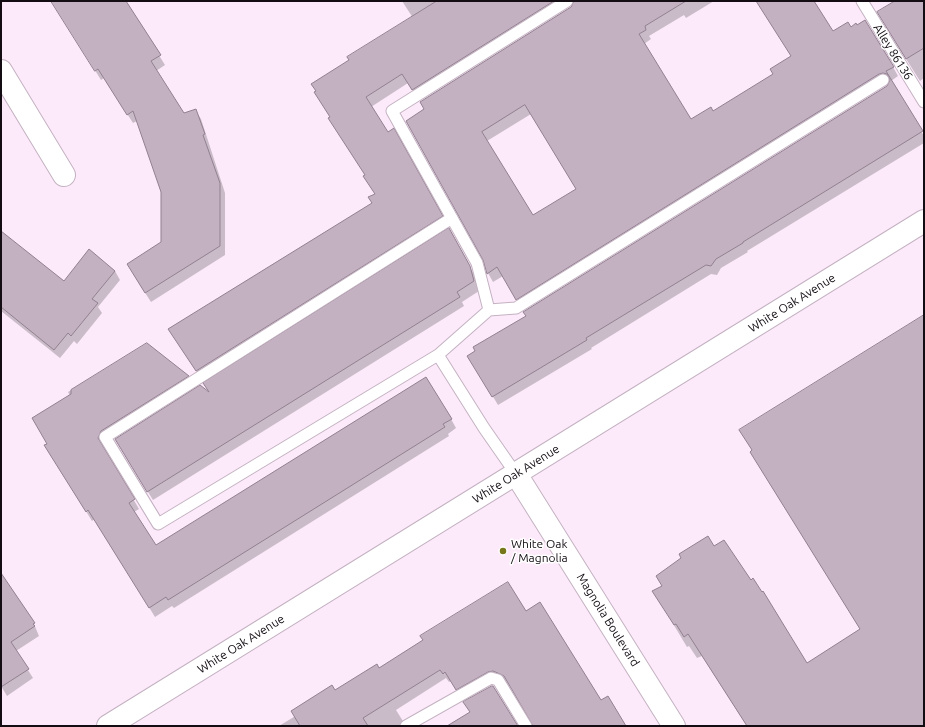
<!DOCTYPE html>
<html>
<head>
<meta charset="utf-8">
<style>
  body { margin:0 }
  #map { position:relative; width:925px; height:727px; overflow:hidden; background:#fceafa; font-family:Ubuntu,sans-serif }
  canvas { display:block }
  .frame { position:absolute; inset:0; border:2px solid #130d13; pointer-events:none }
</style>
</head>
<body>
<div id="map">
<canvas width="925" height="727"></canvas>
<div class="frame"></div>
</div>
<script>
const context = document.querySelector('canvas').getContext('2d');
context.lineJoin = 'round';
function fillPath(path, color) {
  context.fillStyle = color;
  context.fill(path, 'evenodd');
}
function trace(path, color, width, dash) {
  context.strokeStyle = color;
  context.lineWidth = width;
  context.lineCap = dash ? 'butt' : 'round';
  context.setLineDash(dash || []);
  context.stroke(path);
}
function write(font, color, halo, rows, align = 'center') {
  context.font = font + ' Ubuntu,sans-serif';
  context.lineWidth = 3;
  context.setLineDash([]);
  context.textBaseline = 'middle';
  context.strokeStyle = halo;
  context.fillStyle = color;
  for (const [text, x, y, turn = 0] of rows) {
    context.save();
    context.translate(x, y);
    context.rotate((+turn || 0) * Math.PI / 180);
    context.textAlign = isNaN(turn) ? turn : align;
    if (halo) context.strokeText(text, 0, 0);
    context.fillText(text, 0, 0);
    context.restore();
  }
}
fillPath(new Path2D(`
  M52,1H128L126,2L165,65L156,71L183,114L195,110L201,119L225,193V255L151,302L133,274L162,243V192L137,121L133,123L104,78L101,80Z
  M402,1H714L686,18L684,15L649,36L651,39L644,44L690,120L713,112L774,74L792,56L757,1H813L832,32L850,28L893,67L898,76L891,81L924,136V143L747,251L748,252L721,268L717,275L711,274L591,348L592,349L498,405L474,365L527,316L887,87L891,83H885L522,308L503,276L493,282L488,273L484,259L407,121L571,8L575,4H569L418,99L408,83L371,107L388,134L393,130L447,225L202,380L175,338L373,204L376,194L366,176L350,60L413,18ZM531,114L577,190L533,217L487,141Z
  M892,1H924V78L920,81L891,35L893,3Z
  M449,229L475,276L479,291L462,302L464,306L153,500L121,449L211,395Z
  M1,233L64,283L115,271L120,280L98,307L102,313L77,344L74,341L60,358L1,311Z
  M924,316V726H747L702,656L697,658L689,646L687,647L654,592L714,547L807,664L861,630Z
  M147,344L188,377L193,386L106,440L103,447L139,509L134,512L155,547L451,419L456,428L448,434L449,436L174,608L172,606L155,617L95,519L92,521L51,455L48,444L70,396L68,392Z
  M7,583L34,624L39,636L16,651L33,678L7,696L1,686V587Z
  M526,612L601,701L625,726H534L510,686L507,683L498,680L462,698L451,681L449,682L446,678L396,710L406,726H279L335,692L378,669Z`), '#0003');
const building = new Path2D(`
  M51,1H126L161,55L151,61L184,113L196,109L205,134L203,135L220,183V246L145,293L127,264L161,242V192L133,111L127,115L98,69L95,71Z
  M437,1H554L412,90L402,74L366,97L388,132L394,128L443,216L196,371L168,329L372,203L368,197L375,194L363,176L365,175L328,118L330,117L314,92L316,91L311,84L349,60L347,57Z
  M574,1H686L645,26L646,30L639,34L691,119L711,107L713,111L773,74L770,69L791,56L756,1H814L833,31L848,22L851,27L856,23L857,25L865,20L894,67L886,71L923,131L743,242V243L716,259L711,266L706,265L586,338L587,340L492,397L467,356L475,351L473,347L526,316L523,312L887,86L890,80L887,74L883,73L879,74L516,300L497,267L487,274L483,260L406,121L424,109L420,102L571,7ZM525,105L576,189L533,215L482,132Z
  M895,1H924V48L906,59L877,12Z
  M449,228L470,266L474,281L457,292L460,297L147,492L115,439L200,385L209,392L203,383Z
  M1,231L64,281L89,249L115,271L92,299L98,303L71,336L68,333L54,350L1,307Z
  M924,315V726H747L688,634L684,637L676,624L674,625L652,591L662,586L656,576L681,558L679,554L708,536L714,546L724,540L751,580L753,578L762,592L763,591L807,663L860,629L750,452L752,450L739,430Z
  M147,343L189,376L101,431L98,438L135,499L129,503L156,545L426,377L452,419L443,424L445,427L309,512L168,600L166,597L149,608L88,510L86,512L44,445L47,444L32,418L71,394V390Z
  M1,573L35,623L33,624L35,626L11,642L29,669L1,687Z
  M508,582L526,611L540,602L601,700L608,696L626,726H533L504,676L500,674L493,671L488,672L456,690L445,672L443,674L440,670L363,718L368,726H300L291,711L332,685L335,690L377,664L379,668L423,640L420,636Z
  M492,686H493L518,726H447L470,712L463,702Z`);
fillPath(building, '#c3b1c1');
trace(building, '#91808f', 1);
const service = new Path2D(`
  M862,1L924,102
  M489,310L516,308L883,80
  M438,355L158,524L105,437L452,218
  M516,474L484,428L438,355L489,310L477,263L392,111L567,1
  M406,726L491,678L498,680L526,726`);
const minor = new Path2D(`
  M1,71L64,175
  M516,474L674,726`);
const primary = new Path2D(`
  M108,726L924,221`);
trace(service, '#c4b2c2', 13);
trace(minor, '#c4b2c2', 24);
trace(primary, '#c4b2c2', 24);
trace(service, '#fff', 11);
trace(minor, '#fff', 22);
trace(primary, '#fff', 22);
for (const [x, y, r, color] of [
  [503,551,4,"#77761b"]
]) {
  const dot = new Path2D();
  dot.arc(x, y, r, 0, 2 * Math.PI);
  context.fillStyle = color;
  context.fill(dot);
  trace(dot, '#fff', 1.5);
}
write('12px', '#130d13', '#fff', [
  ["Alley 86136",893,52,58],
  ["White Oak Avenue",792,303,-32],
  ["White Oak Avenue",516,474,-32],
  ["Magnolia Boulevard",608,620,58],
  ["White Oak Avenue",241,644,-32]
]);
write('12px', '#130d13', '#fff', [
  ["White Oak",511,544],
  ["/ Magnolia",511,558]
], 'left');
</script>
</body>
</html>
